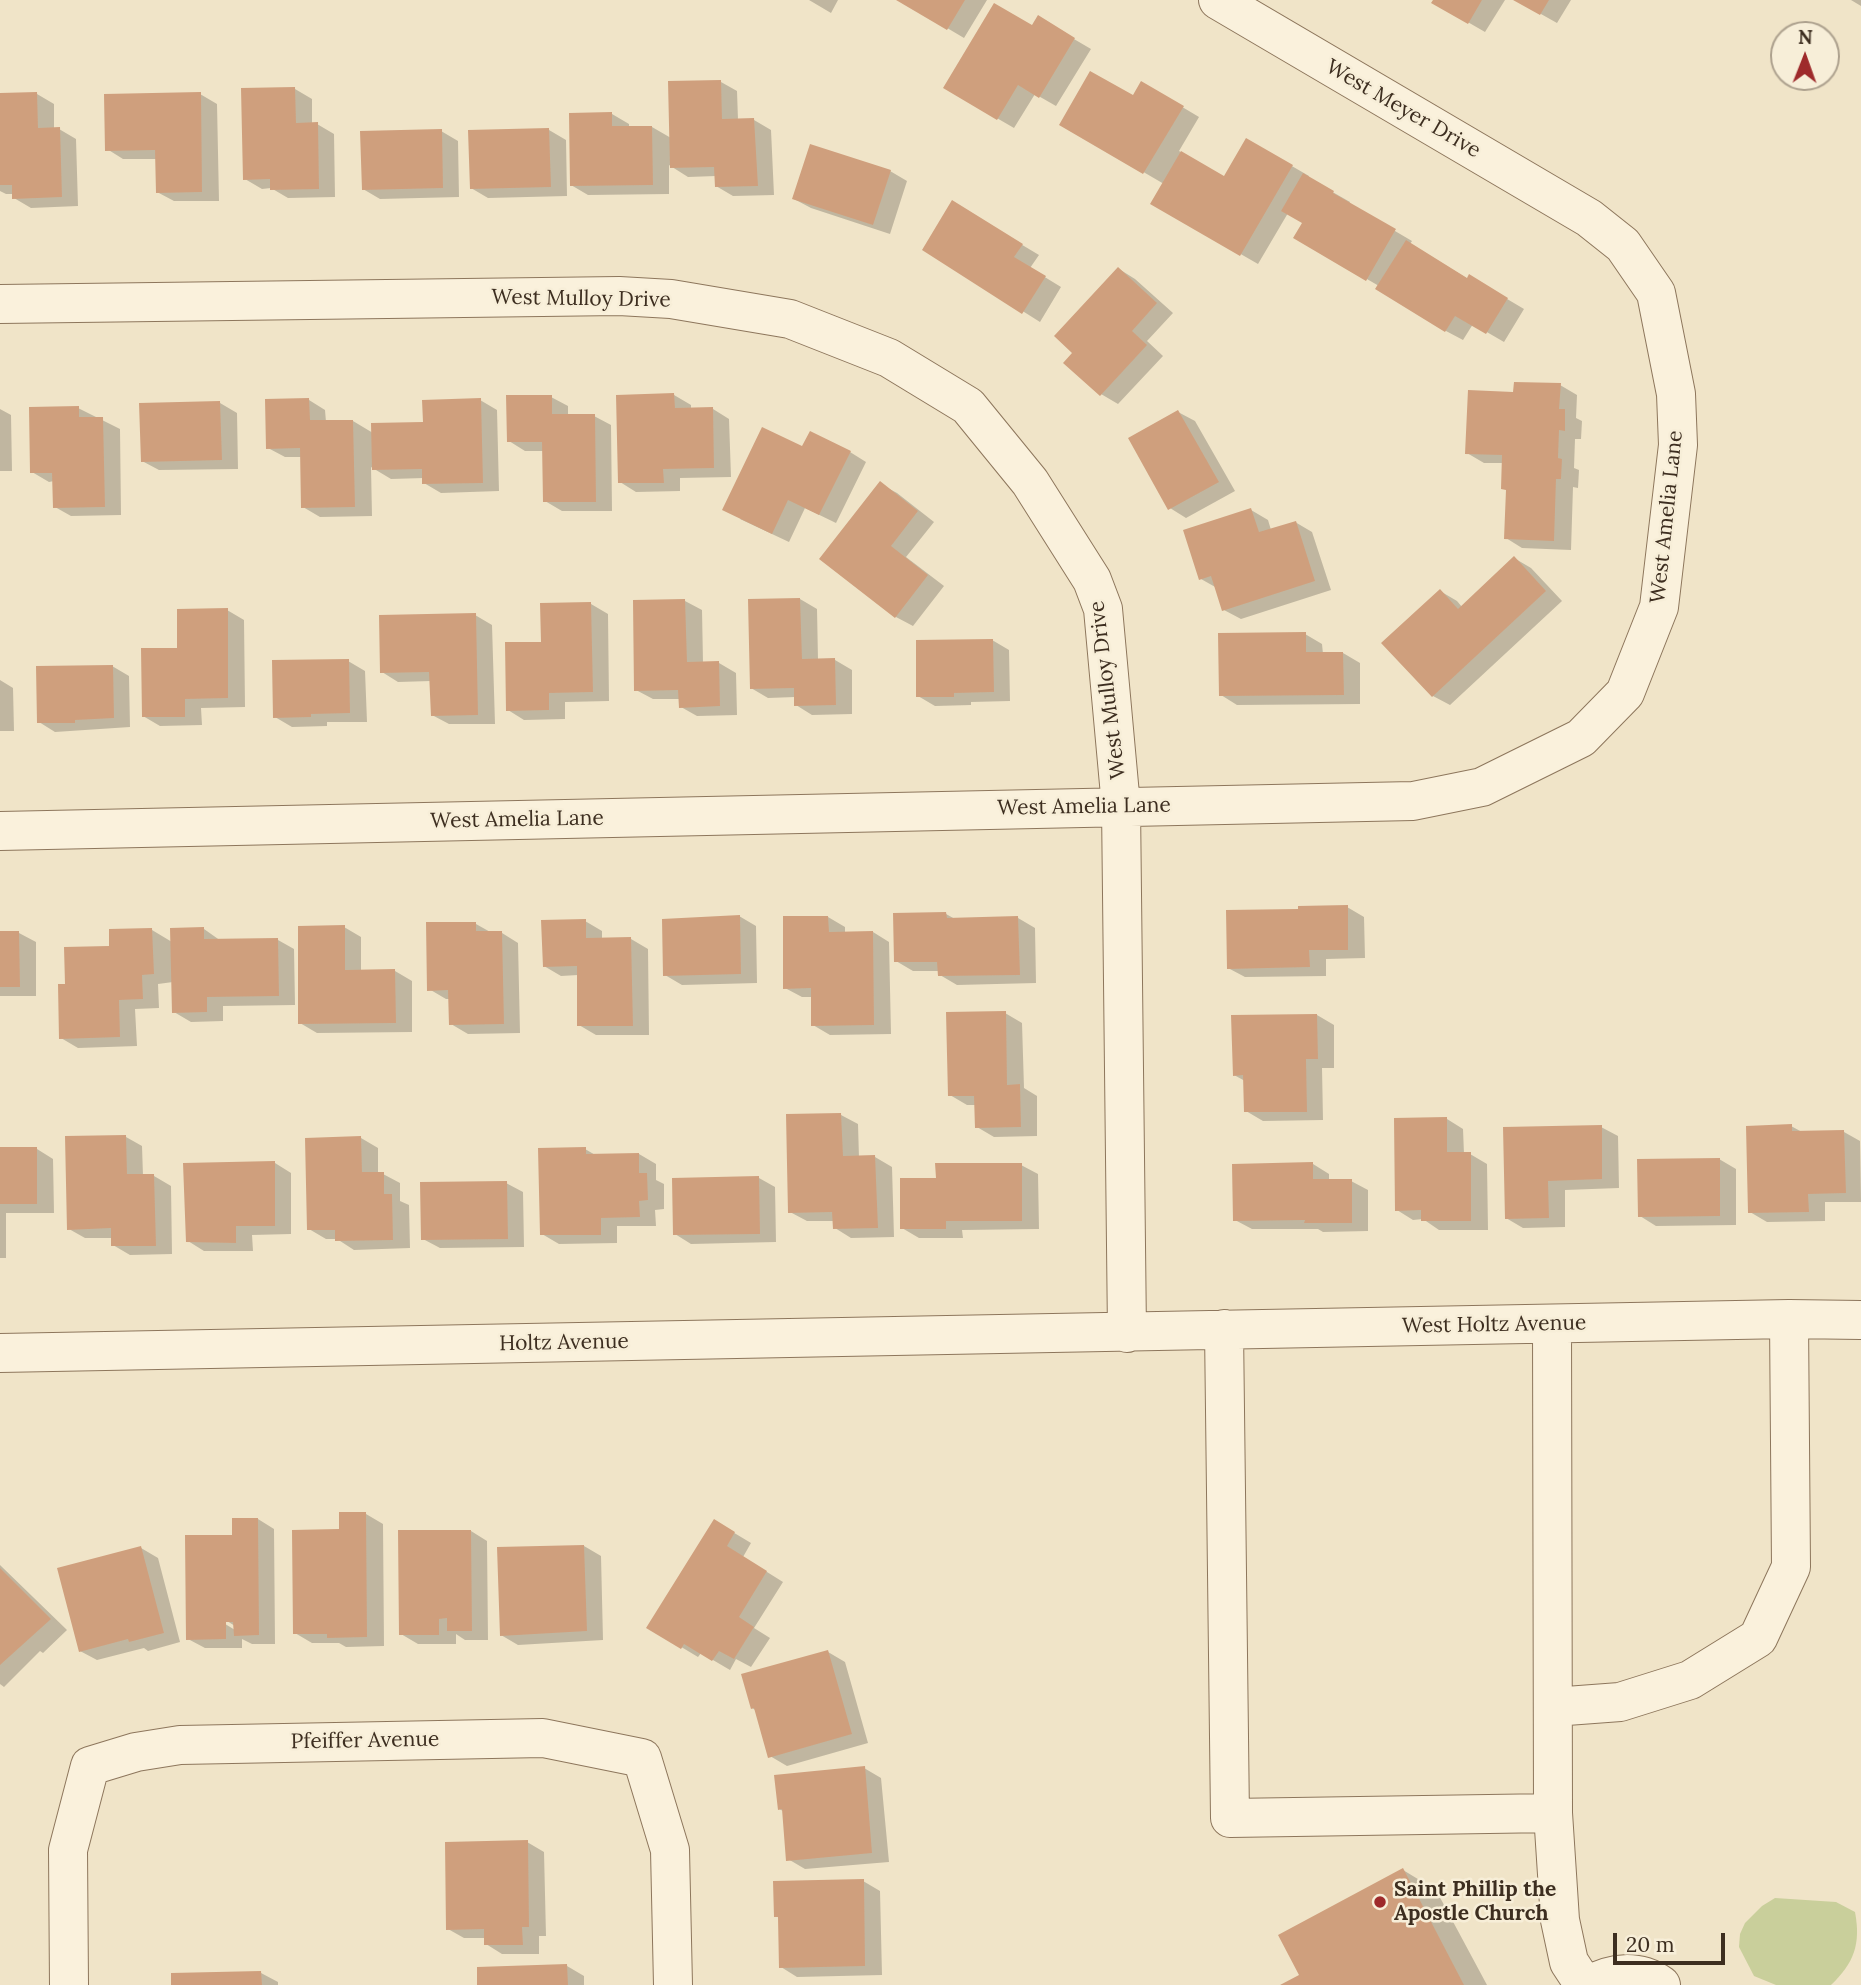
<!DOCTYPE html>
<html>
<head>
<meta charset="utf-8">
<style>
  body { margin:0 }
  #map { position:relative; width:1861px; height:1985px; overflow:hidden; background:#f0e4c8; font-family:Lora,serif }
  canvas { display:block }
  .north { position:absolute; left:1770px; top:21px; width:70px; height:70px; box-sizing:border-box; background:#f7eed8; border:2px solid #ada18e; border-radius:50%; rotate:1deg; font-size:19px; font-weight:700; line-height:28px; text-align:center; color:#3d2e20 }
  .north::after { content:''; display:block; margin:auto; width:24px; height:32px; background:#9e2a2b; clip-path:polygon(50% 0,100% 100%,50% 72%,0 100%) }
  .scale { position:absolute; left:1613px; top:1933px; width:112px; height:32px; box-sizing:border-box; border:4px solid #3d2e20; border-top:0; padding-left:9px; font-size:21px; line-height:24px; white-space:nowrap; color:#3d2e20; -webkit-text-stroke:5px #f7eed8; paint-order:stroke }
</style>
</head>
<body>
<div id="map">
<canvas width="1861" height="1985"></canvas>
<div class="north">N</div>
<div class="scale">20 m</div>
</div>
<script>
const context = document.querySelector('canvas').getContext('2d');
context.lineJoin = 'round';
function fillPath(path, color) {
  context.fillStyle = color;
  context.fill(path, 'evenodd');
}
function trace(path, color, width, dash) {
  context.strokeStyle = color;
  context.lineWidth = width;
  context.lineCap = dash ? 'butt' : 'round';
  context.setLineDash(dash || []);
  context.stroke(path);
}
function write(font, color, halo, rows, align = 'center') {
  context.font = font + ' Lora,serif';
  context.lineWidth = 5;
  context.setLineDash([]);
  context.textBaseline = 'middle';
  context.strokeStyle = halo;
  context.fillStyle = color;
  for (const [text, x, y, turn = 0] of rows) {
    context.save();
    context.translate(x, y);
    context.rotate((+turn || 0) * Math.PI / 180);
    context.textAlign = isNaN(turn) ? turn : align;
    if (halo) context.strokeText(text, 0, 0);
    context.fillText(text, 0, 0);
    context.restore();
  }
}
fillPath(new Path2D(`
  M1775,1898L1836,1902L1855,1912C1861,1944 1854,1963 1831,1985H1776L1754,1976L1739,1947L1740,1934L1745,1923L1762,1906Z`), '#c9cf9b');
fillPath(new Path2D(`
  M809,0H838L831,13Z
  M900,0H987L964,38Z
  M1435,0H1505L1485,32L1433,2Z
  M1516,0H1571L1557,23Z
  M1851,0H1861V6Z
  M1038,18L1091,49L1056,106L1035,94L1014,128L945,88L1033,27Z
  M721,82L737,91L738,120H754L771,130L774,195L733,196L716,186V176L688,177L669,165V194L588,195L571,185L612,114L629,124V128L652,127L671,138Z
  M1142,83L1199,117L1179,151L1225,178L1247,140L1309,176L1308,178L1350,202L1349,204L1412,241L1410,244L1468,279L1470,277L1524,309L1504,342L1473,324L1463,340L1446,331L1377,289L1379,286L1296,238L1305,223L1288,213L1258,264L1152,203L1164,184L1061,124L1133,98Z
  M295,89L312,99V124H317L334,134L335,197L288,198L271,188L262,189L245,179Z
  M37,94L54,104V129H59L76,139L78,206L31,208L14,198V194H6L0,191V95Z
  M200,94L217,104L219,201H174L157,192V159H123L107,149Z
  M549,130L566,140L567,196L488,198L471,188Z
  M441,131L458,141L459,197L380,199L363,189Z
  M890,171L907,181L890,234L811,208L794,199Z
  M952,203L1039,255L1030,268L1061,287L1040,322L924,249Z
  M1119,269L1135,279L1173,313L1147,341L1163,356L1118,404L1101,394Z
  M1560,385L1577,395L1576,418L1582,421L1581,439H1575L1574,468L1579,470L1578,488L1573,487L1571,550L1522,548L1506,538L1508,491L1504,463H1484L1467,453L1515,393Z
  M674,395L691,405V410L713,409L729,419L731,477L680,478V491L636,492L620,482Z
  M551,397L568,406V416H594L611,425L612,511H562L545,501L544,451H525L509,441Z
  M309,400L325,410L326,422L353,421L373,433L425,424L480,400L497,410L499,491L441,493L424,483V478L391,479L371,467L372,516L320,517L303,507L302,457H285L268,448Z
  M220,403L237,413L238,469L159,470L142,461Z
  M78,408L120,429L121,515L71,516L55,507L54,481L49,482L32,472Z
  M0,409L11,415L12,471H0Z
  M1178,412L1195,421L1235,491L1186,518L1170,508Z
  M803,449L850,452L866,462L836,523L805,508L789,542L740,519Z
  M880,484L897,493L934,522L906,557L944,586L913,626L896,617Z
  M1251,510L1268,520L1271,530L1295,522L1312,532L1331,590L1241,619L1224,610L1217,588L1201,579Z
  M1514,558L1531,568L1562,601L1450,705L1433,696L1440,591L1457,601L1462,607Z
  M800,599L817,609L818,660H835L852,670V714L812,715L796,705L795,697L768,698L751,688Z
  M685,601L702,610L703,663H719L736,673L737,715L697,716L681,707L680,699H653L636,690Z
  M591,604L608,614L609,701L565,702V719L524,720L508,710L543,644Z
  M227,610L244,620L245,707L201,708L202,725L160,726L143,716L179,649Z
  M475,615L492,625L495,724H449L432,715L431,681L398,682L382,672Z
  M1305,634L1322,644L1323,654L1343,653L1360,663V704L1237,705L1221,695Z
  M992,640L1009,650L1010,701L971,702V705L935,706L918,696Z
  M348,661L365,671L367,722H327V726L292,727L275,717Z
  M112,666L129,676L130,727L55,732L39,722Z
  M0,680L13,688L14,731H0Z
  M1347,907L1364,917L1365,958L1326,959V976L1245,977L1228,968L1300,911Z
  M946,914L955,919L1018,918L1035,928L1036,983L957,985L940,975V971H913L896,961Z
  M739,916L756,926L757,983L682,985L665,975Z
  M828,917L845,927V933L873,932L889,942L891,1034L830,1035L813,1025V997H802L785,988Z
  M585,921L602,931V939H631L648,949L649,1035H596L579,1025L578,975L561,976L544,966Z
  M476,924L492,933H502L518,943L520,1033L468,1034L451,1024L450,999H446L429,989Z
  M344,927L361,937V971H395L412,981V1032L317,1033L300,1023Z
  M204,929L221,941L278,940L294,949L295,1005L223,1006V1021L191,1022L174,1012L173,982L158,984L159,1008L135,1009L137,1046L78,1048L61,1038L67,985L111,948L152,930L172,942Z
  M0,933H19L36,942V996H0Z
  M1005,1013L1022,1023L1024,1088L1037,1096V1136L994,1137L977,1127L976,1105H967L950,1095Z
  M1317,1015L1334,1025V1068H1322L1323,1120L1263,1121L1246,1111L1245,1081L1234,1075Z
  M841,1115L858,1124L859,1158L875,1157L892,1167L894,1237L851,1238L835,1228L834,1221H807L790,1212Z
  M1447,1119L1463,1129L1464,1154H1470L1487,1164L1488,1230H1439L1423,1219L1413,1220L1397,1210Z
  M1791,1126L1802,1132H1844L1860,1141L1861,1202H1825V1221L1767,1222L1750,1212Z
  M1601,1127L1618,1136L1619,1188L1565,1190V1227L1523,1228L1506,1218Z
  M126,1137L142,1146L143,1176H154L171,1186L172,1254L130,1255L113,1245V1238H85L69,1229Z
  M361,1138L378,1148V1174H383L400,1183V1201L409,1205L410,1248L354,1250L337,1239H326L309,1229Z
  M0,1149H37L53,1159L54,1213H6V1258H0Z
  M585,1149L597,1156L639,1154L656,1164V1180L664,1184V1209L655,1210L656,1226H617V1243L559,1244L542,1234Z
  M1719,1159L1736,1169V1225L1656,1226L1640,1216Z
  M275,1163L291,1173V1234L252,1235L253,1251H204L188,1241Z
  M1313,1164L1329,1174V1180L1351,1181L1368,1190V1231L1323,1232L1318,1229H1252L1235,1220Z
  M1021,1165L1038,1174L1039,1229L962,1230L963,1238H919L902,1228Z
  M759,1178L775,1187L776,1242L691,1244L675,1234Z
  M506,1183L523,1192L524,1247L440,1248L423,1239Z
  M366,1514L383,1524L384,1646L346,1647L339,1643H312L295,1633L341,1531Z
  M258,1519L274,1529L275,1644H252L242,1639V1648H205L188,1639L234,1537ZM219,1616L235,1626V1630L217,1619Z
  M471,1531L487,1541L488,1640H465L456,1634V1644H418L401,1634Z
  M731,1531L751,1543L743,1557L783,1582L754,1628L770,1638L751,1667L736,1659L730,1670L701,1653L698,1657L648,1627Z
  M584,1546L601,1556L603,1640L518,1645L501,1635Z
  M141,1548L158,1558L180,1642L148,1651L144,1648L97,1660L80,1651Z
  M0,1565L67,1630L43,1653L40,1651L4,1687L0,1684Z
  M828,1652L845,1662L868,1743L787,1766L770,1756L757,1711L752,1708Z
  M864,1768L881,1778L889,1862L805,1869L788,1859L783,1811L779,1809Z
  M527,1842L544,1852L546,1936H539V1954H502L486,1944V1938H464L448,1929Z
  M1403,1870L1436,1890L1487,1985H1284L1301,1975Z
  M863,1881L880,1891L882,1975L797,1977L781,1967L780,1918L775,1916Z
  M567,1966L584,1976V1985H479Z
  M261,1973L278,1982V1985H173Z`), '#0003');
fillPath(new Path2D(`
  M896,0H965L947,30Z
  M1433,0H1482L1468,24L1431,3Z
  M1513,0H1549L1540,15Z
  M994,3L1032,25L1038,15L1075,38L1039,98L1018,85L997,120L943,88Z
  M1090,71L1133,95L1141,81L1184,106L1143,174L1059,125Z
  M721,80L722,119L754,118L758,186L715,187L714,167L670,168L668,81Z
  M295,87L296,123L318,122L319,189L270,190V179L243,180L241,88Z
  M37,92L38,128L60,127L62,197L12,199V185H0V93Z
  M201,92L202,192L156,193L155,150L105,151L104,94Z
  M612,112V126H652L653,185L570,186L569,113Z
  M549,128L551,187L470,189L468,130Z
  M442,129L443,188L362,190L360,131Z
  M1246,138L1293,165L1240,256L1150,204L1181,151L1224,176Z
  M810,144L891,170L873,225L792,199Z
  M1303,173L1334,191L1333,193L1396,229L1366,281L1293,238L1302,223L1281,211Z
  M952,200L1023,244L1014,257L1046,276L1022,314L922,250Z
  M1406,240L1467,278L1469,274L1508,298L1486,334L1455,316L1445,332L1375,289Z
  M1118,267L1157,303L1132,331L1147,345L1100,396L1063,363L1072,353L1054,336Z
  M1514,382L1561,383L1559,409H1565V431L1559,430L1558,458L1562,459L1561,479H1556L1554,541L1504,539L1506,490L1501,489L1502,455L1465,454L1468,390L1513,392Z
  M674,393L675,408L713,407L714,468L663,469L664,483H618L616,395Z
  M506,395H552V414H595L596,502H543L542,442H507Z
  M309,398L310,420H353L355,507L301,508L300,448L266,449L265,399Z
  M481,398L483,483L422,484V469L372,470L371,423L423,422L422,400Z
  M220,401L222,460L141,462L139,403Z
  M79,406V417H103L105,507L53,508L52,473H30L29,407Z
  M1178,410L1219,482L1168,510L1128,438Z
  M762,427L802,446L810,431L851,451L819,515L788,500L772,534L722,510Z
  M880,481L918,511L891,546L928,575L895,618L819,559Z
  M1251,508L1259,532L1296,521L1315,581L1222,611L1211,576L1199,580L1183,530Z
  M1514,556L1546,591L1432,697L1381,643L1440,589L1458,609Z
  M800,598L802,659L835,658L836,705L794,706V688L750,689L748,599Z
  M685,599L687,662L719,661L720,706L679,708L678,690L634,691L633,600Z
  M591,602L593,692L549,693V710L506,711L505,642H541L540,603Z
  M228,608V698L185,699V717H142L141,648H177V609Z
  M476,613L478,715L431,716L429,672L380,673L379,615Z
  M1306,632V652H1343L1344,695L1219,696L1218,633Z
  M993,639L994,692L954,693V697H916V640Z
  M349,659L350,713L311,714V717L273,718L272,660Z
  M113,665L114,718L75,720V723H37L36,666Z
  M1348,905V950H1309L1310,967L1227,969L1226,910L1298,909V906Z
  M946,912L947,918L1018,916L1020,975L938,976L937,962H894L893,913Z
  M740,915L741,974L663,976L662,919Z
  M783,916H828L829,932L873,931L874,1025L811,1026V988L783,989Z
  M586,919V938L631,937L633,1026H577V966L543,967L541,920Z
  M426,922H476V931H502L504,1024L449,1025L448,990L427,991Z
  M345,925V970L395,969L396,1023L298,1024V926Z
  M204,927V939L278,938L279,996L207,997V1012L172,1013L170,928Z
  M152,928L154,974L142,975L143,999L119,1000L120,1037L59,1039L58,984H65L64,947L109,946V929Z
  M0,931H19L20,987H0Z
  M1006,1011L1007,1085L1020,1084L1021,1127L975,1128L974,1096H948L946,1012Z
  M1317,1014L1318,1059H1306L1307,1112H1244L1243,1075L1233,1076L1231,1015Z
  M841,1113L843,1156L875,1155L878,1228L833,1229L832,1212L788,1213L786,1114Z
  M1447,1117V1152H1471V1221H1421V1210L1395,1211L1394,1118Z
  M1792,1124V1131L1844,1130L1846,1193L1808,1194L1809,1212L1748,1213L1746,1126Z
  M1602,1125V1179L1548,1181L1549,1218L1505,1219L1503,1127Z
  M126,1135L127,1174H154L156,1246H111V1228L67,1230L65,1136Z
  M361,1136L362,1172H384V1194H392L393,1240L335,1241V1230H307L305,1138Z
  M0,1147H37V1204H0Z
  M586,1147V1154L639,1153V1173H647L648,1200L639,1201L640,1217L601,1218V1235H540L538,1148Z
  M1720,1158V1216L1638,1217L1637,1159Z
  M275,1161V1226H236V1243L186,1242L183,1163Z
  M1313,1162V1179H1352V1223H1304L1305,1220L1233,1221L1232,1164Z
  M935,1163H1022V1221H946V1229H900V1178H936Z
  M759,1176L760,1234L673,1235L672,1178Z
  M507,1181L508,1239L421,1240L420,1182Z
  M339,1512H366L367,1637L327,1638V1634H293L292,1530L339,1529Z
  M232,1518H258L259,1635L234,1636L233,1622H226V1639L186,1640L185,1535H232Z
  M714,1519L735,1532L727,1546L767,1571L739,1617L754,1627L734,1659L719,1651L712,1661L684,1644L681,1649L646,1628Z
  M398,1530H471L472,1631H447V1618L439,1619V1635H399Z
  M584,1545L587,1631L500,1636L497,1547Z
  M141,1546L164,1633L129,1642L128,1639L79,1652L57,1568Z
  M0,1568L51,1619L0,1665Z
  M828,1650L852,1734L768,1758L754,1708L751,1709L741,1674Z
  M865,1766L872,1853L786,1861L782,1809L778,1810L774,1775Z
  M528,1840L529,1927H522L523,1945H484V1929L446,1930L445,1842Z
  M1403,1868L1464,1985H1280L1299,1975L1278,1935Z
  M864,1879L865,1966L779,1968L778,1917H774L773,1881Z
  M567,1964L568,1985H477V1967Z
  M261,1971L262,1985H171V1973Z`), '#cf9f7d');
const minor = new Path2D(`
  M0,304L619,296L671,299L790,319L889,358L968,406L1030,482L1092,580L1103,609L1121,806L1127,1333
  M0,831L1413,801L1482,787L1581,738L1625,693L1659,607L1678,445L1676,394L1656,293L1623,245L1589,218L1218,0
  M1224,1329L1230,1818L1553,1813L1552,1324
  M0,1353L1789,1319L1861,1320
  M1553,1707L1620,1702L1690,1680L1758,1638L1791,1567L1789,1319
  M1553,1813L1560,1920L1569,1962L1584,1985
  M69,1985L68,1850L90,1766L136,1752L180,1745L543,1738L642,1758L670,1850L673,1985
  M1589,1985C1612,1972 1638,1969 1661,1985`);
trace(minor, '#8d765c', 40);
trace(minor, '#faf1dc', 38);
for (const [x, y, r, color] of [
  [1380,1902,7,"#9e2a2b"]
]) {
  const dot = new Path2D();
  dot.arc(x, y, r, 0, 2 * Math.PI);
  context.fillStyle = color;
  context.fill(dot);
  trace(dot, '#f7eed8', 2.5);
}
write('21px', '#3d2e20', '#f7eed8', [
  ["West Meyer Drive",1403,109,30],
  ["West Mulloy Drive",581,299,1],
  ["West Amelia Lane",1667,517,-84],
  ["West Mulloy Drive",1108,690,-97],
  ["West Amelia Lane",1084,807,-1],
  ["West Amelia Lane",517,820,-1],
  ["West Holtz Avenue",1494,1325,-1],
  ["Holtz Avenue",564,1343,-1],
  ["Pfeiffer Avenue",365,1741,-1]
]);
write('bold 21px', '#3d2e20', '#f7eed8', [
  ["Saint Phillip the",1394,1890],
  ["Apostle Church",1394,1914]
], 'left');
</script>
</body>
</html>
